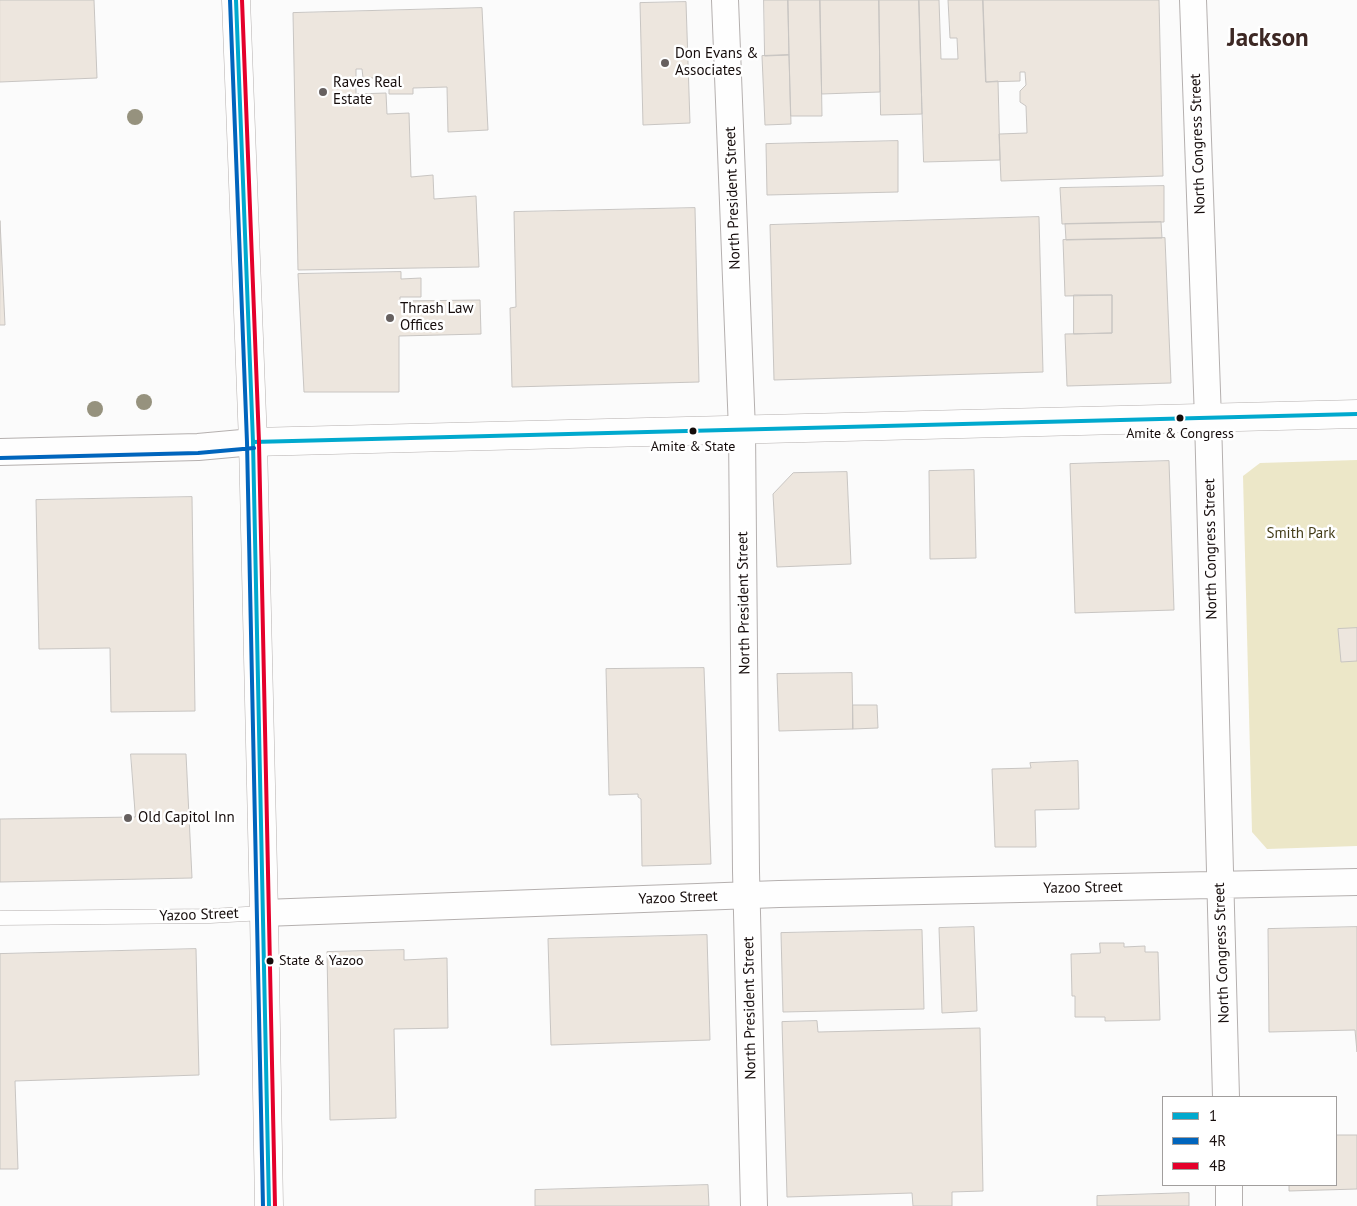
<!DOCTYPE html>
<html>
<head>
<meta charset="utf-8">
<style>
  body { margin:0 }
  #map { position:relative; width:1357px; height:1206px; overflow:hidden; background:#fbfbfb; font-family:"PT Sans",sans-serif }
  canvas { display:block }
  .legend { position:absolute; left:1162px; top:1096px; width:175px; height:90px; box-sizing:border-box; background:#fff; border:1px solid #a19e9d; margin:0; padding:6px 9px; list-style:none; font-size:15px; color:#150c0b }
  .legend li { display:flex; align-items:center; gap:10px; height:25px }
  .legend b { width:25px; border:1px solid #a19e9d }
</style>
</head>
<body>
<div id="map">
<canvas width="1357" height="1206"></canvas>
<ul class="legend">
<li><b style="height:6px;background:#00a9ce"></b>1</li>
<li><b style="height:6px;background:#0065bd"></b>4R</li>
<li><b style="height:6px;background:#e4002b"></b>4B</li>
</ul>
</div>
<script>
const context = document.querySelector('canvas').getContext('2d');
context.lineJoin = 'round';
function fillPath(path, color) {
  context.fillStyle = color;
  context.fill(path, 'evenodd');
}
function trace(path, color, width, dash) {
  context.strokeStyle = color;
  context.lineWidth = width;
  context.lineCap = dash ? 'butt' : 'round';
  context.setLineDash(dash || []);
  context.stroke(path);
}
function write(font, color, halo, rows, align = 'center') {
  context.font = font + ' "PT Sans",sans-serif';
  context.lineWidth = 5;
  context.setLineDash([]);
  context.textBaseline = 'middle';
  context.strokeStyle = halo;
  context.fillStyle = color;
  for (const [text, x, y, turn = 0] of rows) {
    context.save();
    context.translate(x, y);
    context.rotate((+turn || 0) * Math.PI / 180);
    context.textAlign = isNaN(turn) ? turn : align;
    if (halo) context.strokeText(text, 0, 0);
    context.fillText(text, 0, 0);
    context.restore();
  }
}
fillPath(new Path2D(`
  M1357,460V846L1267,849L1252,832L1243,476L1260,463Z`), '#ece7c8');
const building = new Path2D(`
  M0,0H94L97,78L0,82Z
  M764,0H788L789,55L765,56Z
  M788,0H820L822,116H791Z
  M820,0H879L880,92L822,94Z
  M879,0H919L922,114L881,115Z
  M919,0H939L941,59H958L957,38H950L948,0H983L986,82L998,81L1000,160L924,162Z
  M983,0H1159L1163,176L1001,181L999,134L1027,133L1026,106L1020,102V91L1026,85L1025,72H1020V81L986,82Z
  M686,2L690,123L643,125L640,3Z
  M482,8L488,130L448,132L447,87L413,88V94H389V78H363L362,69H356V94L386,93L387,114L409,113L411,177L433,175L434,199L476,196L479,267L298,270L293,13Z
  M789,55L791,124L765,125L762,56Z
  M898,141V192L767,195L766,144Z
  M1164,186V222L1062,224L1060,188Z
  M695,208L699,382L512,387L510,308L516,307L514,212Z
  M1039,217L1043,372L774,380L770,225Z
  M0,221L5,325H0Z
  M1161,222L1162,238L1066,240L1065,224Z
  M1165,238L1171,383L1067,386L1065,334L1112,333V295L1065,296L1063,240Z
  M401,272V279L421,278V297H400V301L480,300L481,334L399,336V392H304L298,274Z
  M1074,295H1112V333L1074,334Z
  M1169,461L1174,610L1075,613L1070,464Z
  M974,470L976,558L930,559L929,471Z
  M847,472L851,564L777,567L773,494L793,473Z
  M192,497L195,711L111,712L110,648L39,649L36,500Z
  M1357,628V661L1341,662L1338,629Z
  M704,668L711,864L642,866L641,799L638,797V794L609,795L606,669Z
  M852,673L853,729L779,731L777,674Z
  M853,705H877L878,728L853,729Z
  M131,754H186L192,878L0,882V819L135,817Z
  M1078,761L1079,809L1035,810L1036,847H995L992,769L1031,768L1030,763Z
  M974,927L977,1011L942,1013L939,928Z
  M1357,927V1052L1355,1030L1269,1032L1268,929Z
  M922,930L924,1009L783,1012L781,933Z
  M707,935L710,1040L551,1045L548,939Z
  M1100,943H1124V947L1145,946V952H1158L1160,1020L1105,1021V1017H1075V996H1072L1071,954L1100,953Z
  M196,949L199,1075L15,1081L18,1169H0V954Z
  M404,950V960L447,958L448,1028L394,1029L396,1118L330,1120L327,952Z
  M817,1021L818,1032L980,1028L983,1191L952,1192V1206H913L912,1193L787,1197L782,1022Z
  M1336,1135H1357V1189L1289,1191V1185H1336Z
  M708,1185L709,1206H535V1190Z
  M1189,1193V1206H1097V1196Z`);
fillPath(building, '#ede6de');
trace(building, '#c8c5c2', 1);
const service = new Path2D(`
  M0,918L210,916L264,913`);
const minor = new Path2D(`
  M725,0L742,430L746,871L754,1206
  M1193,0L1208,419L1226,1097
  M0,452L198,447L253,442
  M264,913L779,894L1357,882
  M1229,1185V1206`);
const secondary = new Path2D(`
  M253,442L1357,414`);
const primary = new Path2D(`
  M236,0L253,442L264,913L269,1206`);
trace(service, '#b5b0af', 15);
trace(minor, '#b5b0af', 28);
trace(secondary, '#b5b0af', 29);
trace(primary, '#b5b0af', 29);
trace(service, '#fefefe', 14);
trace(minor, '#fefefe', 26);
trace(secondary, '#fefefe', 28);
trace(primary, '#fefefe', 28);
trace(new Path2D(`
  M236,0L253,442L269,1206
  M253,442L1357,414`), '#00a9ce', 4);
trace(new Path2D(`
  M230,0L247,442L263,1206
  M0,458L198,453L254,448`), '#0065bd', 4);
trace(new Path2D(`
  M242,0L259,442L275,1206`), '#e4002b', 4);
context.fillStyle = '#96927e';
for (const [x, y] of [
  [135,117],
  [144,402],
  [95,409]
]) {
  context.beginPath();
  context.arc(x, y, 8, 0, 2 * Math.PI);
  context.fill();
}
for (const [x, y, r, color] of [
  [665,63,5,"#66605f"],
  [323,92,5,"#66605f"],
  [390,318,5,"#66605f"],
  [1180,418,4.5,"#150c0b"],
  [693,431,4.5,"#150c0b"],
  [128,818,5,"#66605f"],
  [270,961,4.5,"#150c0b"]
]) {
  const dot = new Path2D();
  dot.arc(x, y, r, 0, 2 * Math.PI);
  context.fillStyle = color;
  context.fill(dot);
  trace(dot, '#fff', 2);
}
write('14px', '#150c0b', '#fff', [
  ["Amite & Congress",1180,434],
  ["Amite & State",693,447],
  ["State & Yazoo",279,961,"left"]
]);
write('15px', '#150c0b', '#fff', [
  ["Don Evans &",675,54],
  ["Associates",675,71],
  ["Raves Real",333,83],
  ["Estate",333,100],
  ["Thrash Law",400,309],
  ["Offices",400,326],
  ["Old Capitol Inn",138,818]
], 'left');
write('15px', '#150c0b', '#fff', [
  ["North Congress Street",1198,144,-92],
  ["North President Street",733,198,-92],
  ["North Congress Street",1211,549,-91],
  ["North President Street",744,603,-91],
  ["Yazoo Street",1083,888,-1],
  ["Yazoo Street",678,898,-2],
  ["Yazoo Street",199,915,-2],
  ["North Congress Street",1222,953,-92],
  ["North President Street",750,1008,-91]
]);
write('15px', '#443d18', '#fff', [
  ["Smith Park",1301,534]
]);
write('bold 25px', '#3d2824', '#fff', [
  ["Jackson",1268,39]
]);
</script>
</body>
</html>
